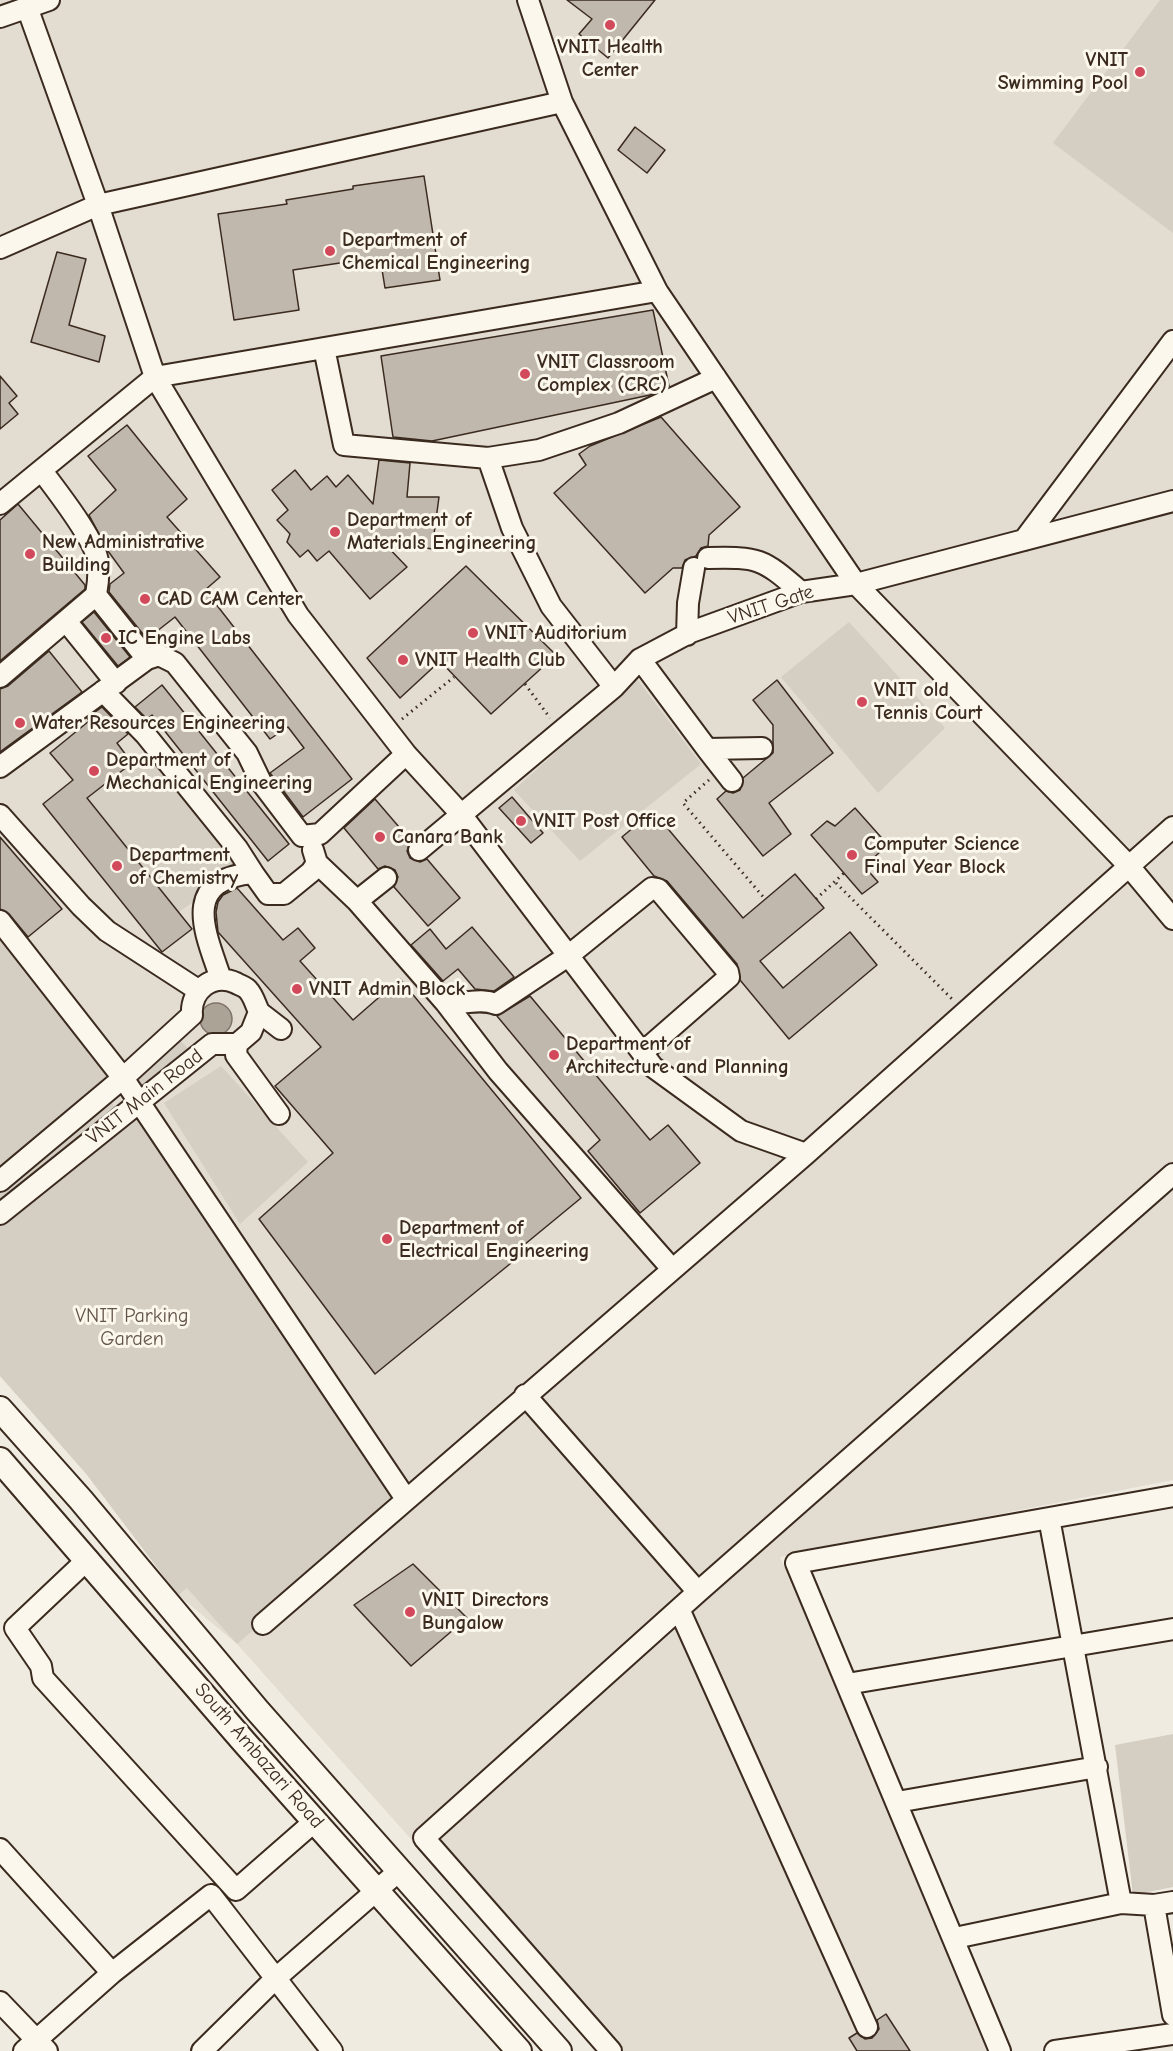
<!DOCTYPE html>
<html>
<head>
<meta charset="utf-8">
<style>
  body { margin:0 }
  canvas { display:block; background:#f0ebe0 }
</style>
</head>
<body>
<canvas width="1173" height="2051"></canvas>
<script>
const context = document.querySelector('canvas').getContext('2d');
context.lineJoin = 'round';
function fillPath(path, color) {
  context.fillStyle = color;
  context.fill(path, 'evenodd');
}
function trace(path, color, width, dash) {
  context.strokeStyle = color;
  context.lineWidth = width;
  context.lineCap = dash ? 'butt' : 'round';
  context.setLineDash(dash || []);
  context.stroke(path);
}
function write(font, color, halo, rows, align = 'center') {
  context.font = font + ' "Comic Neue",sans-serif';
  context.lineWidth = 6;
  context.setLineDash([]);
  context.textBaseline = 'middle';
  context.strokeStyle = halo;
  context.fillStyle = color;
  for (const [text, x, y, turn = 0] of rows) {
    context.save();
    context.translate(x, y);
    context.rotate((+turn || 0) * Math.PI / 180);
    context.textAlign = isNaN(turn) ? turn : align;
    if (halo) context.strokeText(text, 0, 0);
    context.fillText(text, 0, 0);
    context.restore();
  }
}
fillPath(new Path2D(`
  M0,0H1173V1480L780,1557L989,2051H600L237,1644L178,1595L77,1461L0,1376Z`), '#e2dcd1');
fillPath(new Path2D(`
  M1160,0H1173V233L1053,143Z
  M849,622L945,728L878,793L781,677Z
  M637,679L701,764L580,861L514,790Z
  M152,748L242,867L179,912L87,798Z
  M0,921L123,1078L0,1181Z
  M180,1040L192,1053L145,1092L131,1081Z
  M221,1066L308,1162L240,1224L164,1103Z
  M109,1100L117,1109L0,1205V1189Z
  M139,1101L406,1499L237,1644L187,1588L178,1595L87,1475L0,1376V1214Z
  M1173,1734V1887L1133,1895L1115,1745Z`), '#d5cec3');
const water = new Path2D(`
  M200 1019a16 16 0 1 1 32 0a16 16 0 1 1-32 0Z`);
fillPath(water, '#aca397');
trace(water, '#7f7367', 1.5);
const building = new Path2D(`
  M567,0H655L608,58L579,34L592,19Z
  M635,127L665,150L647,173L618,150Z
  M424,176L440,280L385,288L380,257L293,270L299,310L234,320L218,214L287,204L286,200L353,189V186Z
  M57,252L86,259L69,325L105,336L99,362L31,342Z
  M653,310L669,386L650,395L432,441L393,437L381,356Z
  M0,376L17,396L9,403L18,414L0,429Z
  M661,417L740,507L709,535L708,546L701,548L696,556L685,560L682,568H673L645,593L554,493L586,465L579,454L590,446Z
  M127,425L187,499L167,517L220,577L205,590L352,779L303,817L270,773L304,748L288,727L270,739L175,617L147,639L109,592L110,584L124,573L108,551L89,515L116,490L88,456Z
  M379,460L410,463L407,497H439L432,549L380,539L407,567L370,599L329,551L317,561L308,550L300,557L287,542L290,534L277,520L288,510L272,490L295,470L311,490L327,476L336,487L348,475L373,504Z
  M18,504L85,585V589L0,661V520Z
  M466,566L556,655L491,714L440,661L400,698L367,658Z
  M94,612L130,657L118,666L82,622Z
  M49,651L82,692L0,752V689L8,686Z
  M777,680L833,753L769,803L791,834L763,856L717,799L726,791L733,793L740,790L743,778L773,753V725L753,700Z
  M162,685L289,844L268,861L152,715L147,719L135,707Z
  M102,707L128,734L117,743L132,763L87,798L192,929L162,952L43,804L73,780L50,753L89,721L87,718Z
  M512,797L543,833L531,843L499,808Z
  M375,799L411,841L407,851L410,858L420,862L427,859L460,898L428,926L394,887L398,877L395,870L385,866L378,869L344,828Z
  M855,808L888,845L864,866L878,882L862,894L811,835L827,821L835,826Z
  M653,811L743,918L795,874L824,908L760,961L783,988L850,932L877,965L789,1039L740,980L737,964L667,881L654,876L622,837Z
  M0,837L62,909L28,937L9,914L0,909Z
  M237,888L283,940L298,928L315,948L300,961L353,1020L400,979L581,1198L513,1254L516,1259L375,1374L259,1219L333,1153L275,1086L321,1047L218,932L216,912L218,902L223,895Z
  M472,927L514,977L494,991L475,989L458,969L443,981L411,945L430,929L446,949Z
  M530,996L650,1140L668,1125L700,1163L640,1213L588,1151L600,1140L497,1016Z
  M413,1564L467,1618L411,1666L354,1605Z
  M886,2014L910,2051H857L849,2038L857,2033L865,2039L872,2038L879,2029L877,2020Z`);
fillPath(building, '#c0b8ad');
trace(building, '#3b2a1e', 1.5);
const minor = new Path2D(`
  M528,0L562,102L657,291L856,584L1128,865L1173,919
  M27,7L98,205L155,377L298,615L406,754L460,813L653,1067L741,1131L806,1154
  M0,17L49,0
  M0,248L98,205L562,102
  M324,348L344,445L488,458L539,450L619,423L716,378
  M488,458L512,528L551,606L614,687
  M0,504L155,377L657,291
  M1024,540L1173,341
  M708,558C759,557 762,558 801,592
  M96,595L147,659
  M66,621L116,683
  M687,635L688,603L694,568
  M640,659L707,749L762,748
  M0,677L96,595C98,584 99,572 98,562C96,540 56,490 42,471
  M103,691L145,734L237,848L253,873
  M707,749L732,781
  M0,767L147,659L159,655L175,663L247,753L261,782L302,836L320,834L406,754
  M0,815L81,906L107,931L198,990
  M419,850L614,687L640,659L691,632L801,592L856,584L1173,501
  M317,863L357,901L445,1002C463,1006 478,997 496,1004L568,956L652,888L658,889L728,972L729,977L642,1053
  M357,901L386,878
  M0,921L123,1078L406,1499
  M221,979C205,932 180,880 253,873L268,894H284L311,872L317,863L313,850
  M445,1002L498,1071L672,1269
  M259,1012L281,1029
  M237,1044L236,1055L279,1114
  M0,1181L123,1078L192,1015C190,991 212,972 236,983C239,985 246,987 248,990C253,995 256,1005 259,1012L251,1032L237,1044H212L0,1214
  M525,1395L698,1592
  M1049,1518L1121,1903
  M88,1559L15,1628L41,1666L43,1678L236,1890L315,1821
  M679,1609L867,2027
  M263,1624L806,1154L1173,827
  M847,1684L1173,1629
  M897,1802L1097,1767
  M0,1849L112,1973
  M1154,1905L1173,2015
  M955,1938L1121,1903L1154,1905L1173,1902
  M0,2002L47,2051
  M24,2051L112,1973L211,1895L332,2051
  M202,2051L276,1978L399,1871
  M611,2051L424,1838L698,1592L1173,1174
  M1000,2051L796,1563L1173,1496
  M1055,2051L1173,2034`);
const major = new Path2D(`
  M0,1409L81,1500L257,1710L559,2051
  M0,1460L245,1743L519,2051`);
trace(minor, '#3b2a1e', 24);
trace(major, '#3b2a1e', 28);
trace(new Path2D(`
  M525,684L550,718
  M402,719L454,677
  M709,780L683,803L765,899
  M836,883L953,1000
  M816,899L844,873`), '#3b2a1e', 3, [1.5, 4.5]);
trace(minor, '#fbf7ec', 20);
trace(major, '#fbf7ec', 24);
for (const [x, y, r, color] of [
  [610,25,6,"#d1495b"],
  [1140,72,6,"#d1495b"],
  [330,251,6,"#d1495b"],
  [525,374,6,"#d1495b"],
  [335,532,6,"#d1495b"],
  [30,554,6,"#d1495b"],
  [145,599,6,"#d1495b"],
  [473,633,6,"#d1495b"],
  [106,638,6,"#d1495b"],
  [403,660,6,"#d1495b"],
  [862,702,6,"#d1495b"],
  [20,723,6,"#d1495b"],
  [94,771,6,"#d1495b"],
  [521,821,6,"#d1495b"],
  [380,837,6,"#d1495b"],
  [852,855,6,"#d1495b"],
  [117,866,6,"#d1495b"],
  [297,989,6,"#d1495b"],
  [554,1055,6,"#d1495b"],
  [387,1239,6,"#d1495b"],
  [410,1612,6,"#d1495b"]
]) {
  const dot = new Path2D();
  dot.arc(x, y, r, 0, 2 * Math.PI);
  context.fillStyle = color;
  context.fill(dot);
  trace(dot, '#fbf7ec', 2);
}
write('bold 20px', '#3b2a1e', '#fbf7ec', [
  ["VNIT Health",610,47,"center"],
  ["Center",610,70,"center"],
  ["VNIT",1128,60,"right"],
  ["Swimming Pool",1128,83,"right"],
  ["Department of",342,240],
  ["Chemical Engineering",342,263],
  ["VNIT Classroom",537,362],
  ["Complex (CRC)",537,385],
  ["Department of",347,520],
  ["Materials Engineering",347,543],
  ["New Administrative",42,542],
  ["Building",42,565],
  ["CAD CAM Center",157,599],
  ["VNIT Auditorium",485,633],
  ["IC Engine Labs",118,638],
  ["VNIT Health Club",415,660],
  ["VNIT old",874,690],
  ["Tennis Court",874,713],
  ["Water Resources Engineering",32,723],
  ["Department of",106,760],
  ["Mechanical Engineering",106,783],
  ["VNIT Post Office",533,821],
  ["Canara Bank",392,837],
  ["Computer Science",864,844],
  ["Final Year Block",864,867],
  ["Department",129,855],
  ["of Chemistry",129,878],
  ["VNIT Admin Block",309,989],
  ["Department of",566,1044],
  ["Architecture and Planning",566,1067],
  ["Department of",399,1228],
  ["Electrical Engineering",399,1251],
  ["VNIT Directors",422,1600],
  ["Bungalow",422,1623]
], 'left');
write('20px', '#3b2a1e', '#fbf7ec', [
  ["VNIT Gate",771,605,-18],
  ["VNIT Main Road",145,1097,-38],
  ["South Ambazari Road",259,1756,49]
]);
write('20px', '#625347', '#fbf7ec', [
  ["VNIT Parking",132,1316],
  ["Garden",132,1339]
]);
</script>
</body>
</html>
